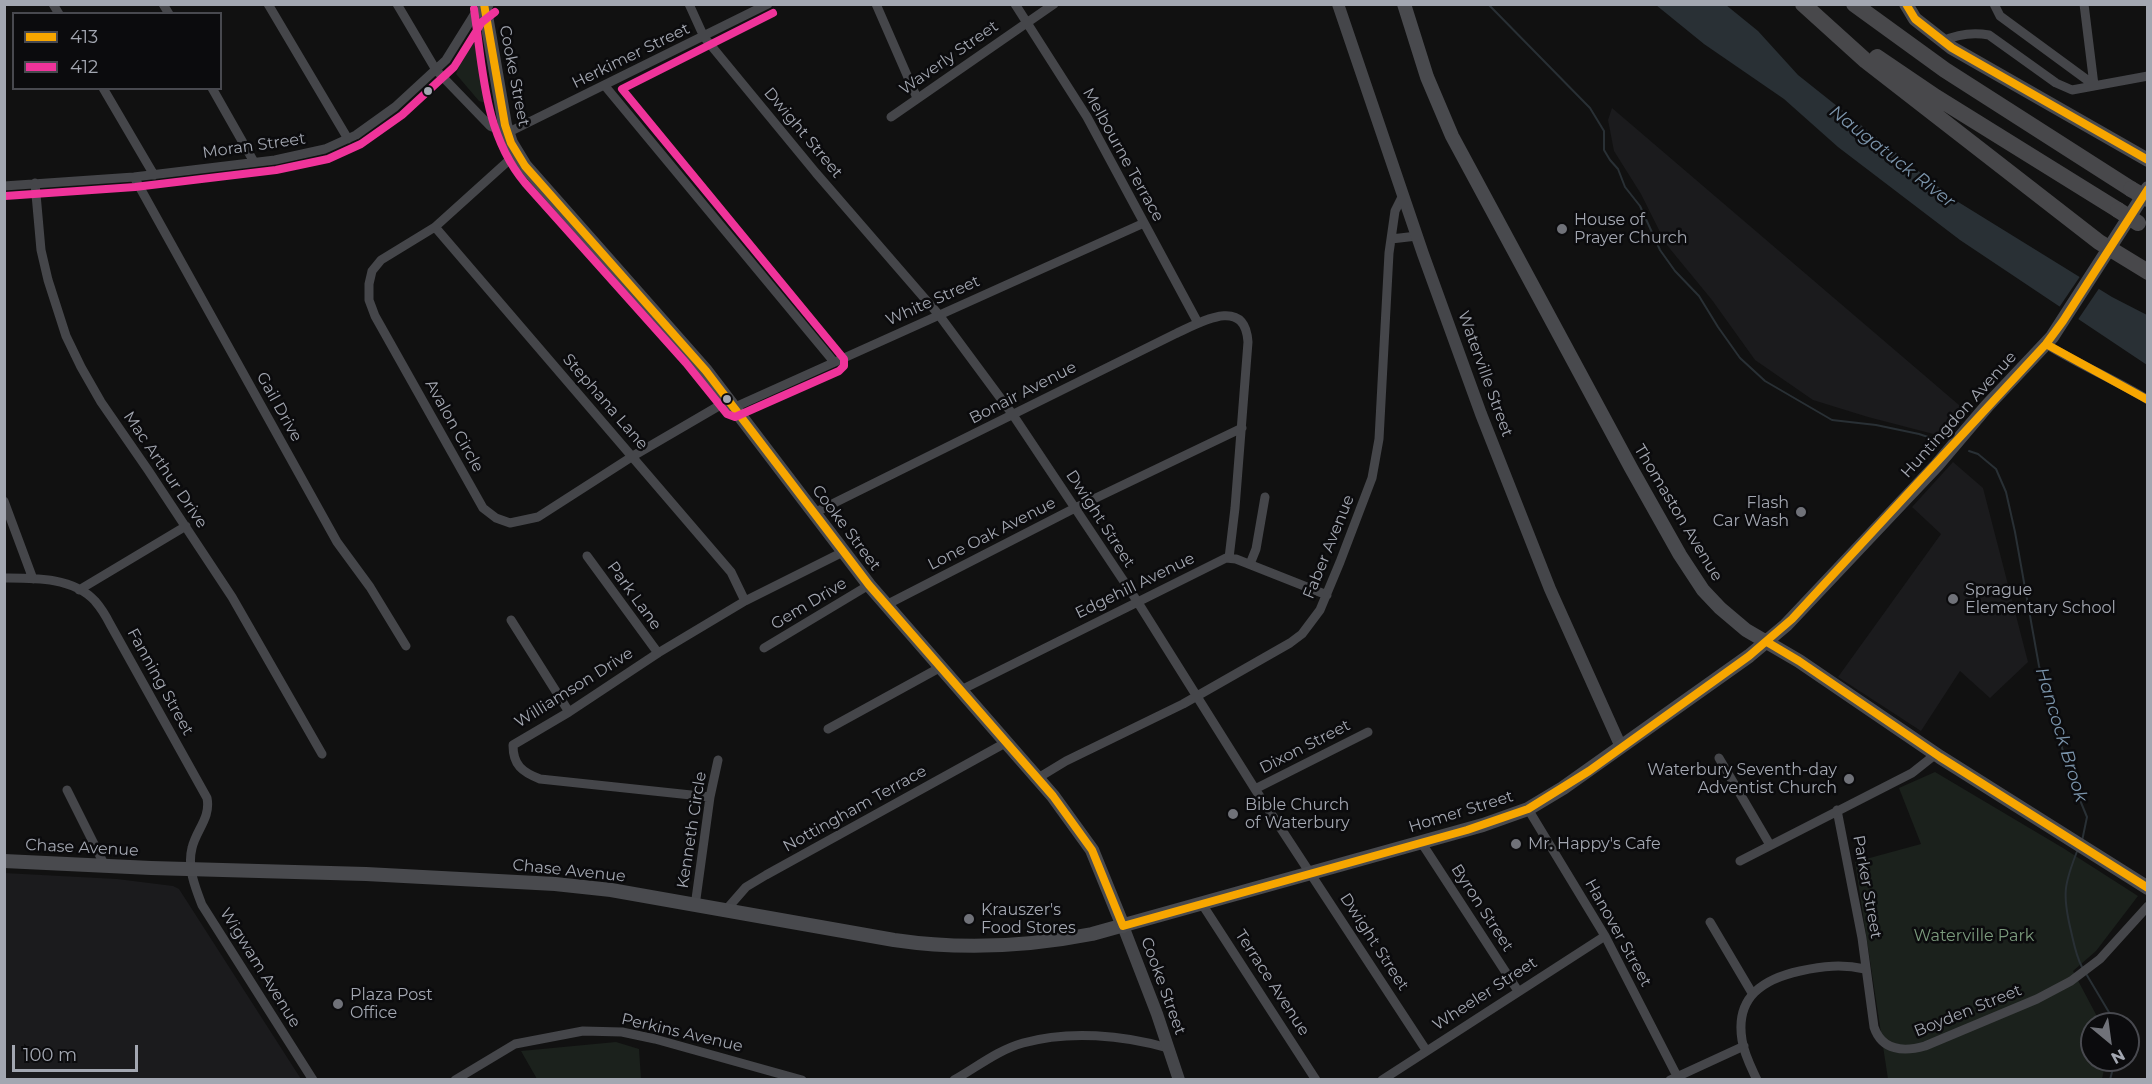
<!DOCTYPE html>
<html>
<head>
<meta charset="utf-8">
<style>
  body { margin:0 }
  #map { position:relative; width:2152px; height:1084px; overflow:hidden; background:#111; font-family:Montserrat,sans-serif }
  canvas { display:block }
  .frame { position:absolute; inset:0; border:6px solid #a3a7b1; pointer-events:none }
  .legend { position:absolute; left:12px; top:12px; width:210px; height:78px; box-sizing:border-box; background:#0b0b0d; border:2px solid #48494f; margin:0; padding:8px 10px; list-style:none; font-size:18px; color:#a3a7b1 }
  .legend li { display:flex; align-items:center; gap:12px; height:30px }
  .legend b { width:30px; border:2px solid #48494f }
  .north { position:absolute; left:2080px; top:1012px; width:60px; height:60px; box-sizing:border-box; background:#0b0b0d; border:2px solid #48494f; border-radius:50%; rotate:151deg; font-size:16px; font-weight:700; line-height:24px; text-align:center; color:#a3a7b1 }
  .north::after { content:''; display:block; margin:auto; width:21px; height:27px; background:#707279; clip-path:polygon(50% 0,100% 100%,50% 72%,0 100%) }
  .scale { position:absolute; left:12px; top:1045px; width:126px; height:27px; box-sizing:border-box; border:3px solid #a3a7b1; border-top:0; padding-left:8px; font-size:18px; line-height:21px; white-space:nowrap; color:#a3a7b1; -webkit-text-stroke:4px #0b0b0d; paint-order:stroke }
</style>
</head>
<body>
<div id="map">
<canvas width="2152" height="1084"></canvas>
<div class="frame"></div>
<ul class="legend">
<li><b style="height:8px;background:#f7a600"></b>413</li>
<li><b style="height:8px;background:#ef339a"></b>412</li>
</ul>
<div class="north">N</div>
<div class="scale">100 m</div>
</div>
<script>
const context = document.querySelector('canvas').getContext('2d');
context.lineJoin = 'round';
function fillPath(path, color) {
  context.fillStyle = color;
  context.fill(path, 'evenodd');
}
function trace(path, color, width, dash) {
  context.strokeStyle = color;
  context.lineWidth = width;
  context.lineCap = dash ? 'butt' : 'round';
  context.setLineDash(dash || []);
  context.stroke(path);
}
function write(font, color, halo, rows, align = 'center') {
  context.font = font + ' Montserrat,sans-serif';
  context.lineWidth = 5;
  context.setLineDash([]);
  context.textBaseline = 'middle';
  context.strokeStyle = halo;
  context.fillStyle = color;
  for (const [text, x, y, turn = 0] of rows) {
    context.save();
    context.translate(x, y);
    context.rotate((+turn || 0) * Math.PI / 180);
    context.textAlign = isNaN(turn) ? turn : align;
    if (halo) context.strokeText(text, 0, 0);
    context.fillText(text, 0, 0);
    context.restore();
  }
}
fillPath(new Path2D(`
  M1612,108L1966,411L1945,437L1868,417L1813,400L1755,360L1712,300L1666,244L1641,194L1614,151L1608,120Z
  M1953,462L1983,488L2028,662L1990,698L1960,671L1921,731L1838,677L1941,534L1912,507Z
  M4,873L117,879L173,886L179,889L301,1079H5Z`), '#1b1b1d');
fillPath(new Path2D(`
  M476,37L481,42L489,97L485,103L479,101L456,74L469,41Z
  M1935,772L2063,848L2138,896L2096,951L2073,971L2101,1024H2092V1060H2106L2102,1079H1888L1855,862L1921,844L1899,788Z
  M616,1042L639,1049L641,1079H537L521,1051Z`), '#1b211c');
fillPath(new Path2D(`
  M1656,5H1726L1758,31L1798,75L1955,200L2112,297L2147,315V365L1960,240L1838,147L1784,99L1704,44Z`), '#293035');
fillPath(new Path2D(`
  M2081,275L2100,287L2077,321L2058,309Z`), '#111');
trace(new Path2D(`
  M1488,4L1590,108L1604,131V150L1610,160L1618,169L1625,187L1640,206L1660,250L1675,271L1699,296L1718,327L1740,358L1765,381L1832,420L1876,425L1919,434L1937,440
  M1969,451L1978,454L1996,469L2006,492L2015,532L2039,666L2070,776L2087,817L2082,841
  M2078,849C2064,884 2062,894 2071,931C2074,944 2076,956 2082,967
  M2085,972L2116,1024
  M2110,1080L2115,1060`), '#293035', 2);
trace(new Path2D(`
  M53,4L59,14
  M163,4L169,14
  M268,4L348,139
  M397,4L436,70L490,126L507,133L768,4
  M689,4L704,37L816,173L939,315L1013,415L1137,601L1255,789L1426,1050
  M876,4L917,98
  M1015,4L1087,117L1198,323
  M1994,4L2000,16L2094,85
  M2084,4L2094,85
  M1943,41C1958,34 1972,32 1989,35L2056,83L2072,90L2148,76
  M605,86L834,362
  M103,88L154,175
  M212,88L254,162
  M891,117L1054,4
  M517,153L435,227L381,260L372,271L369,284V300L375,316L483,508L496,518L510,523L538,517L633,456L729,400
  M134,177L337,542L370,587L406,646
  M35,183L41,250L48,280L66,336L81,367L101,402L148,470L232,597L322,754
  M4,186L134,177L275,160L325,149L356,135L395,107L446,60L474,15L489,5
  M435,227L731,572L745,601
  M1391,239L1417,236
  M2046,344C2079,365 2114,379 2148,400
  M735,407L1144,223
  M4,501L33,579
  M814,513L1175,334C1199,323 1245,295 1248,342L1235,508L1229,558
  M587,556L658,653
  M1250,564L1256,549L1265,497
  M4,578C34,578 73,577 95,601C101,608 106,616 110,624L207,798C211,818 196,830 192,848C187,867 195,887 202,905L313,1080
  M79,590L186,526
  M886,605L1075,508L1242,428
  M511,620L569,712
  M764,648L869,585
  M961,690L1226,558L1236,559L1327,595
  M828,729L941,667
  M1719,758L1770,845
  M1038,778L1066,761L1183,704L1290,643L1302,634L1320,610L1340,562L1372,478L1379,439L1389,253L1395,211L1403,195
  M1255,789L1368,732
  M67,790L105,866
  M710,797L540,779C522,772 513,765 513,745L569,712L658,653L745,601L843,552
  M1528,809L1605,936L1677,1076
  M1837,810L1862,938L1874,1027C1882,1051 1904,1052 1925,1046L2037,999L2071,981L2100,959L2148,906
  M1421,842L1518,991
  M1740,861L1912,773L1936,754
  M1202,904L1316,1080
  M695,906L710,797L718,760
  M725,911L746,887L766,875L1007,742
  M1710,922L1752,993
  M455,1080L515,1044L583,1031L622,1032L655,1039L802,1080
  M954,1080C977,1067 998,1050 1023,1043C1069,1030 1123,1035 1168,1048
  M1382,1080L1605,936
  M1670,1080L1744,1046
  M1757,1080C1751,1067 1744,1054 1742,1040C1735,997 1763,979 1800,971C1823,966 1842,964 1865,969`), '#45464a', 9);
trace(new Path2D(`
  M1338,4L1423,254L1481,414L1550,589L1621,747
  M1123,926L1157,1014L1179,1080`), '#45464a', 12);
trace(new Path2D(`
  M484,4L505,125L511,143L525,166L706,371L869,585L1053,796L1092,850L1123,926
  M1404,4L1427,77L1452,136L1631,468L1680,555L1703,590L1720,608L1746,630L1799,661L1940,757L2148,888
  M1906,4L1915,19L1952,48L2148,160
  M4,861L151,868L366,874L555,884L611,890L894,940C962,950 1026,947 1092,934L1483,825L1528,809L1563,788L1749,656L1786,625L1937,465L1987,406L2052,337L2148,188`), '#494a4e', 14);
trace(new Path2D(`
  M1803,4L1866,61L2099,242L2148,272
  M1854,4L1945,70L2131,189
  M1877,57L1936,97L2118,210`), '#48484b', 16);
trace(new Path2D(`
  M2131,189L2148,199
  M2118,210L2138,223`), '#48484b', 16);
trace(new Path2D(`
  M484,4L505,125L511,143L525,166L706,371L869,585L1053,796L1092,850L1123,926L1467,830L1528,809L1589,771L1749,656L1792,619L2046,344L2063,321L2148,189
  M1906,4L1915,19L1952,48L2148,160
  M2046,344L2148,400
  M1767,642L1799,661L1940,757L2148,888`), '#f7a600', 8);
trace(new Path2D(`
  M474,9C483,69 484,134 525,183L686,363L727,414L735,417L839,371L844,366V359L622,89L773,13
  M5,196L135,187L276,170L328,159L361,144L402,115L454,67L482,22L495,12`), '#ef339a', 8);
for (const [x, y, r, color] of [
  [428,91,5,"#a3a7b1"],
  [1562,229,6,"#707279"],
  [727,399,5,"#a3a7b1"],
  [1801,512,6,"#707279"],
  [1953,599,6,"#707279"],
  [1849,779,6,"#707279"],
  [1233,814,6,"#707279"],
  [1516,844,6,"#707279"],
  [969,919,6,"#707279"],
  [338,1004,6,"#707279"]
]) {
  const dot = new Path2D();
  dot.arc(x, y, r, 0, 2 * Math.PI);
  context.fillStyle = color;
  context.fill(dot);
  trace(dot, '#0b0b0d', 2);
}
write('16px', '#a3a7b1', '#0b0b0d', [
  ["Herkimer Street",631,56,-26],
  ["Waverly Street",949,58,-35],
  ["Cooke Street",514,76,79],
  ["Dwight Street",803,133,50],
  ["Moran Street",254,146,-8],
  ["Melbourne Terrace",1123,155,61],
  ["White Street",933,301,-24],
  ["Waterville Street",1485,374,70],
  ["Bonair Avenue",1023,393,-27],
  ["Stephana Lane",605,402,49],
  ["Gail Drive",279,407,61],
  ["Huntingdon Avenue",1959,415,-48],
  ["Avalon Circle",454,426,61],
  ["Mac Arthur Drive",165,470,56],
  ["Thomaston Avenue",1678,513,59],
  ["Dwight Street",1100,519,57],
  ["Cooke Street",846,528,53],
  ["Lone Oak Avenue",992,534,-27],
  ["Faber Avenue",1329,547,-68],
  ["Edgehill Avenue",1135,586,-26],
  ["Park Lane",634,596,54],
  ["Gem Drive",809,604,-31],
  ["Fanning Street",160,682,61],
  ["Williamson Drive",574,688,-32],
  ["Dixon Street",1305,747,-27],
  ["Nottingham Terrace",855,809,-29],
  ["Homer Street",1461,812,-17],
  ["Kenneth Circle",692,830,-81],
  ["Chase Avenue",82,848,3],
  ["Chase Avenue",569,871,6],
  ["Parker Street",1867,887,80],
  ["Byron Street",1482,908,57],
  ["Hanover Street",1618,933,61],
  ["Dwight Street",1374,942,57],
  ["Wigwam Avenue",260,968,58],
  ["Terrace Avenue",1272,983,57],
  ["Cooke Street",1163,986,70],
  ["Wheeler Street",1485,994,-33],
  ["Boyden Street",1968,1011,-22],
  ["Perkins Avenue",682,1033,13]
]);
write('16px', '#a3a7b1', '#0b0b0d', [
  ["House of",1574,220],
  ["Prayer Church",1574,238],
  ["Flash",1789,503,"right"],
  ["Car Wash",1789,521,"right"],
  ["Sprague",1965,590],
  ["Elementary School",1965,608],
  ["Waterbury Seventh-day",1837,770,"right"],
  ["Adventist Church",1837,788,"right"],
  ["Bible Church",1245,805],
  ["of Waterbury",1245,823],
  ["Mr. Happy's Cafe",1528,844],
  ["Krauszer's",981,910],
  ["Food Stores",981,928],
  ["Plaza Post",350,995],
  ["Office",350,1013]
], 'left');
write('16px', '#7b9b7d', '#0b0b0d', [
  ["Waterville Park",1974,936]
]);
write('italic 18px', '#7b94ab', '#0b0b0d', [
  ["Naugatuck River",1892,157,38],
  ["Hancock Brook",2061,735,73]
]);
</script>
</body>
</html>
